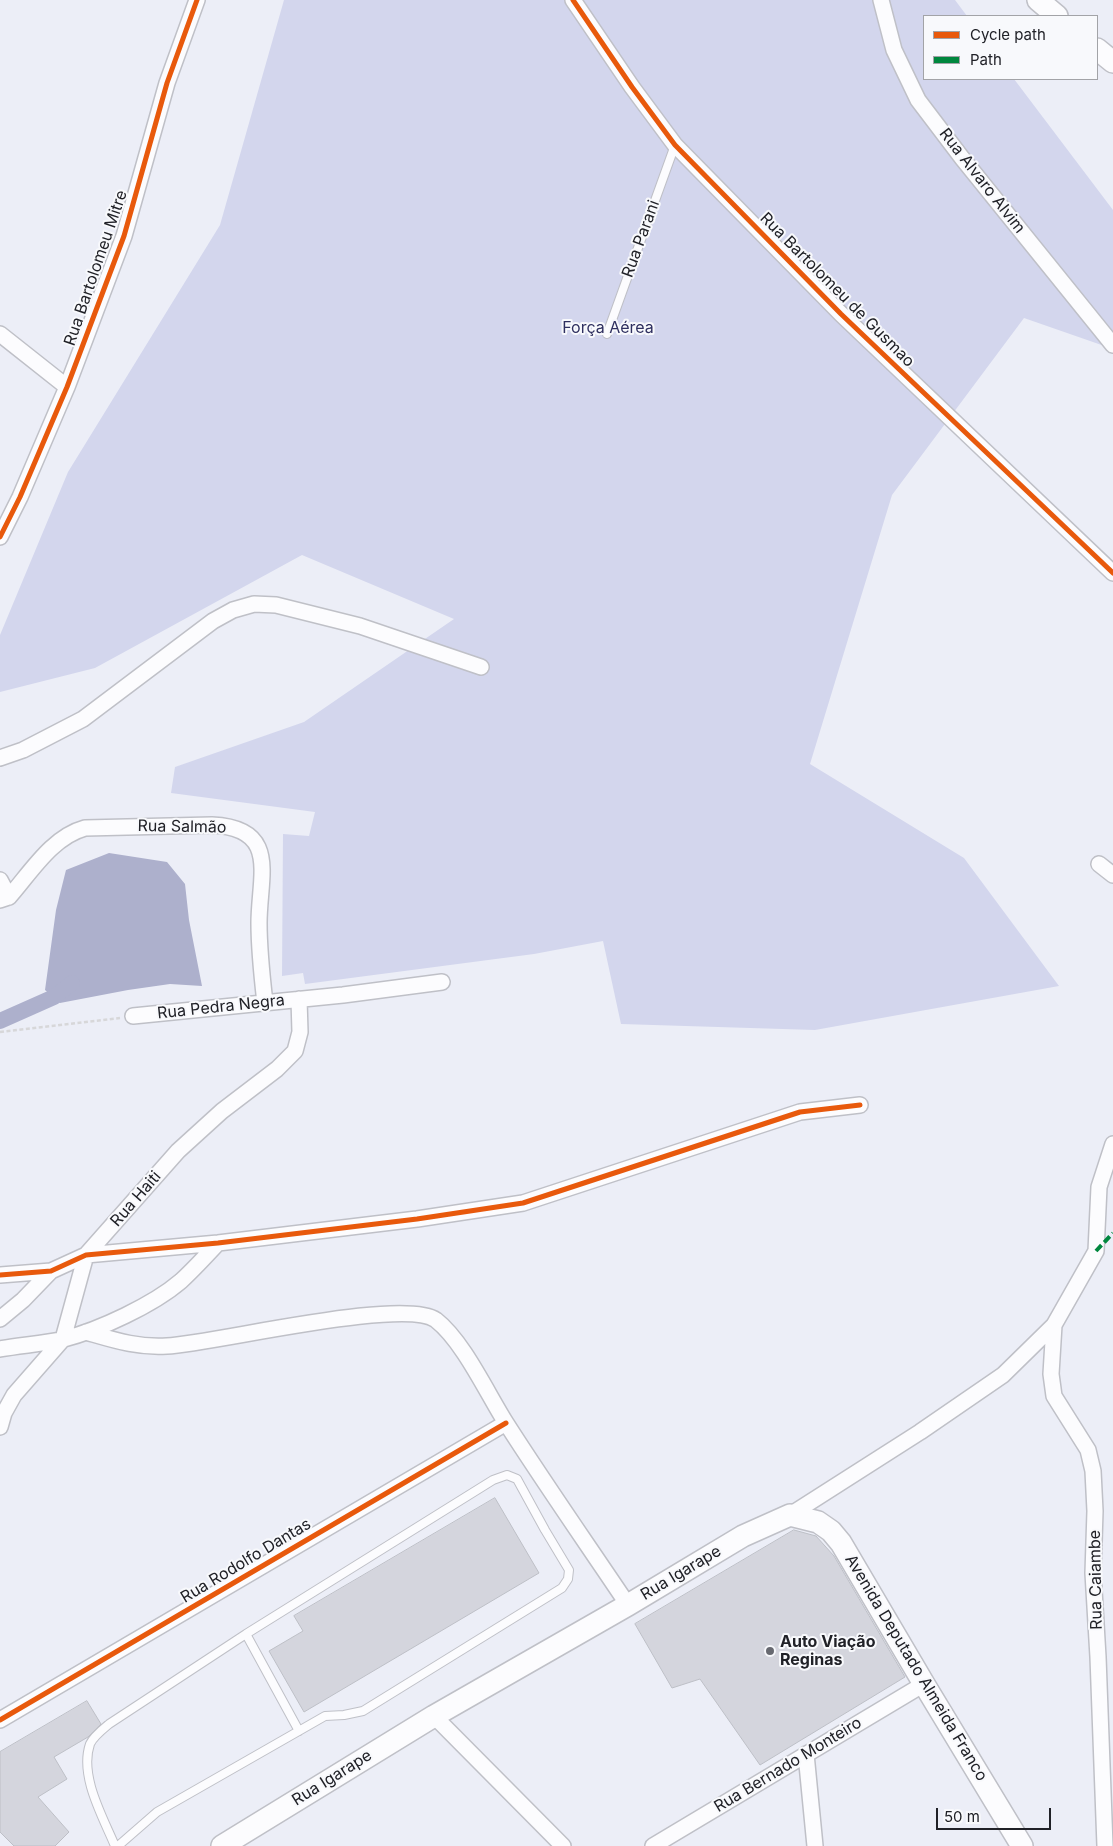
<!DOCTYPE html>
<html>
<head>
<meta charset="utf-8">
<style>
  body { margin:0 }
  #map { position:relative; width:1113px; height:1846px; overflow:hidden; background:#eceef7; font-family:Inter,sans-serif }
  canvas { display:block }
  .legend { position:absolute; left:923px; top:15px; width:175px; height:65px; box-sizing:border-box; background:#f8f9fc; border:1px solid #a2a3a7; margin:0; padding:6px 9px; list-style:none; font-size:15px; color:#202127 }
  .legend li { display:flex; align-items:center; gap:10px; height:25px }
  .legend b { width:25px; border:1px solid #a2a3a7 }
  .scale { position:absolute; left:936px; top:1808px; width:115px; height:22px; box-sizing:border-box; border:2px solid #202127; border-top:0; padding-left:6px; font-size:15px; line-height:18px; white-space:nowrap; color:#202127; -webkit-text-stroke:4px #f8f9fc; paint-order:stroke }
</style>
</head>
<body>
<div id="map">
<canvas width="1113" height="1846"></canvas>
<ul class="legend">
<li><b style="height:6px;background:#e8590c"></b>Cycle path</li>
<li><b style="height:6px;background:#00873e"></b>Path</li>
</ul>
<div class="scale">50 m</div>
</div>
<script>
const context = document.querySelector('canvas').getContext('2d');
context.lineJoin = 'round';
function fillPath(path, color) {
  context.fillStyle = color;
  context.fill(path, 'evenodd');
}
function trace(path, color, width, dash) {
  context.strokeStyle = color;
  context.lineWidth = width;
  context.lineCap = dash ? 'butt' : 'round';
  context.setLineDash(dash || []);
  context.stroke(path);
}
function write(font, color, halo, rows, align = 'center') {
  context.font = font + ' Inter,sans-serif';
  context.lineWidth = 4;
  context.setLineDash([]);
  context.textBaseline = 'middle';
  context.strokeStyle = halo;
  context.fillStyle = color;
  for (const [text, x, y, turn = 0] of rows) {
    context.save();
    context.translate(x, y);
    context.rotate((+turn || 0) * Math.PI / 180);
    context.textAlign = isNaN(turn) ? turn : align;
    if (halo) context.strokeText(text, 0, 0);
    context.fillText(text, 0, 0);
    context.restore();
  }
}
fillPath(new Path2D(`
  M284,0H955L967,16H924V79H1014L1113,210V349L1024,318L892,495L810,764L964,858L1059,986L815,1030L621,1024L603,941L534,954L305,984L303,973L282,976L283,834L309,836L315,812L171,793L175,767L304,722L454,619L302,555L95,668L0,692V635L68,472L220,225Z`), '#d3d6ed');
fillPath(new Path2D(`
  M109,853L167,862L185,884L189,920L202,986L170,984L128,990L60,1003L45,990L56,910L66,870Z`), '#adb0cc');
trace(new Path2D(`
  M0,1021L54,997L72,983`), '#adb0cc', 16);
const building = new Path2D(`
  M495,1498L539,1573L304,1712L269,1651L303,1631L294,1616Z
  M794,1530L816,1536L834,1556L905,1677L760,1765L700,1679L672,1688L635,1624Z
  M87,1701L101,1724L88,1737L54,1757L67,1779L38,1797L69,1832L55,1846H14L0,1832V1752Z`);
fillPath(building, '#d4d5dd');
trace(building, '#bdbfc6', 1);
const service = new Path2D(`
  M607,334L675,145
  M246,1634L299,1731
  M115,1846C103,1817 79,1776 90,1744C93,1737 103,1729 109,1724L246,1634L493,1480L507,1475L517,1479L545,1530L569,1570L568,1579L562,1588L363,1711L344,1715L325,1716L157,1812L118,1846`);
const minor = new Path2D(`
  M573,0L632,87L675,145L841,314L1113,573
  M881,0L894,50L918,100L962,158L1113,345
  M0,334L67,387
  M0,537L20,497L67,387L124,236L167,83L197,0
  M0,758L23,750L83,719L213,621L233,610L254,604L276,605L360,626L481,667
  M1099,864L1113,875
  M0,880L9,897
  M0,900L9,897C31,872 52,837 85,828L212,825C280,828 259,876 259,923C259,949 262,977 265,1003
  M133,1016L343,995L442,982
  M0,1275L51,1271L86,1255L218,1243L417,1219L523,1203L800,1112L860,1105
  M0,1319L23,1300L51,1271
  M1054,1325L1051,1374L1054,1396L1088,1450L1093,1471L1095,1511L1093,1573L1098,1657L1105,1846
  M86,1332C114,1340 138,1348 167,1346C216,1343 404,1297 436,1320C463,1341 487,1393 506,1423C545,1484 587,1544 628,1605
  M0,1349C21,1345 44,1344 64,1339C99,1330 153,1305 181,1281C194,1269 206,1256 218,1243
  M0,1427L4,1413L14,1395L63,1339L86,1255L178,1151L222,1111L277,1069L295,1051L300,1032L299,999
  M790,1515L920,1432L1003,1375L1054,1325L1096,1251L1099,1187L1113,1144
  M434,1716L563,1846
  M0,1720L506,1423
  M806,1754L815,1846
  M653,1846L924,1684`);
const secondary = new Path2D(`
  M1038,0L1057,16
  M1097,49L1113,62
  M222,1846L434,1716L628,1605L743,1536L790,1515L818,1522L831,1531L841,1543L924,1684L1022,1846`);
trace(service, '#bfc0c7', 10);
trace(minor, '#bfc0c7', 18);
trace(secondary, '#bfc0c7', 24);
trace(new Path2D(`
  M0,1032L120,1018`), '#d7d7d9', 2.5, [4, 2.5]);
trace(service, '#fcfcfe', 8);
trace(minor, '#fcfcfe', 15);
trace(secondary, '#fcfcfe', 21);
trace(new Path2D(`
  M1096,1251L1113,1233`), '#00873e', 4, [8, 4]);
trace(new Path2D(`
  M573,0L632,87L675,145L841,314L1113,573
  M0,537L20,497L67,387L124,236L167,83L197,0
  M0,1275L51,1271L86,1255L218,1243L417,1219L523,1203L800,1112L860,1105
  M0,1720L506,1423`), '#e8590c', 5);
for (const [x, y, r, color] of [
  [770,1651,5,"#676970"]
]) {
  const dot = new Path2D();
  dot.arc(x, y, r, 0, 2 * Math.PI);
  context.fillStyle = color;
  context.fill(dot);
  trace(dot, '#f8f9fc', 2);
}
write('16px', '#202127', '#f8f9fc', [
  ["Rua Alvaro Alvim",982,181,52],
  ["Rua Parani",641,239,-70],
  ["Rua Bartolomeu Mitre",96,268,-71],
  ["Rua Bartolomeu de Gusmao",837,290,45],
  ["Rua Salmão",182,827,1],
  ["Rua Pedra Negra",221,1007,-6],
  ["Rua Haiti",136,1199,-49],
  ["Rua Rodolfo Dantas",246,1561,-31],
  ["Rua Igarape",681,1573,-31],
  ["Rua Caiambe",1096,1580,-91],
  ["Avenida Deputado Almeida Franco",916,1668,59],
  ["Rua Bernado Monteiro",788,1765,-31],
  ["Rua Igarape",332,1778,-32]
]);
write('16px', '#2f3060', '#f8f9fc', [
  ["Força Aérea",608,328]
]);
write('bold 16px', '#202127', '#f8f9fc', [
  ["Auto Viação",780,1642],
  ["Reginas",780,1660]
], 'left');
</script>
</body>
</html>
